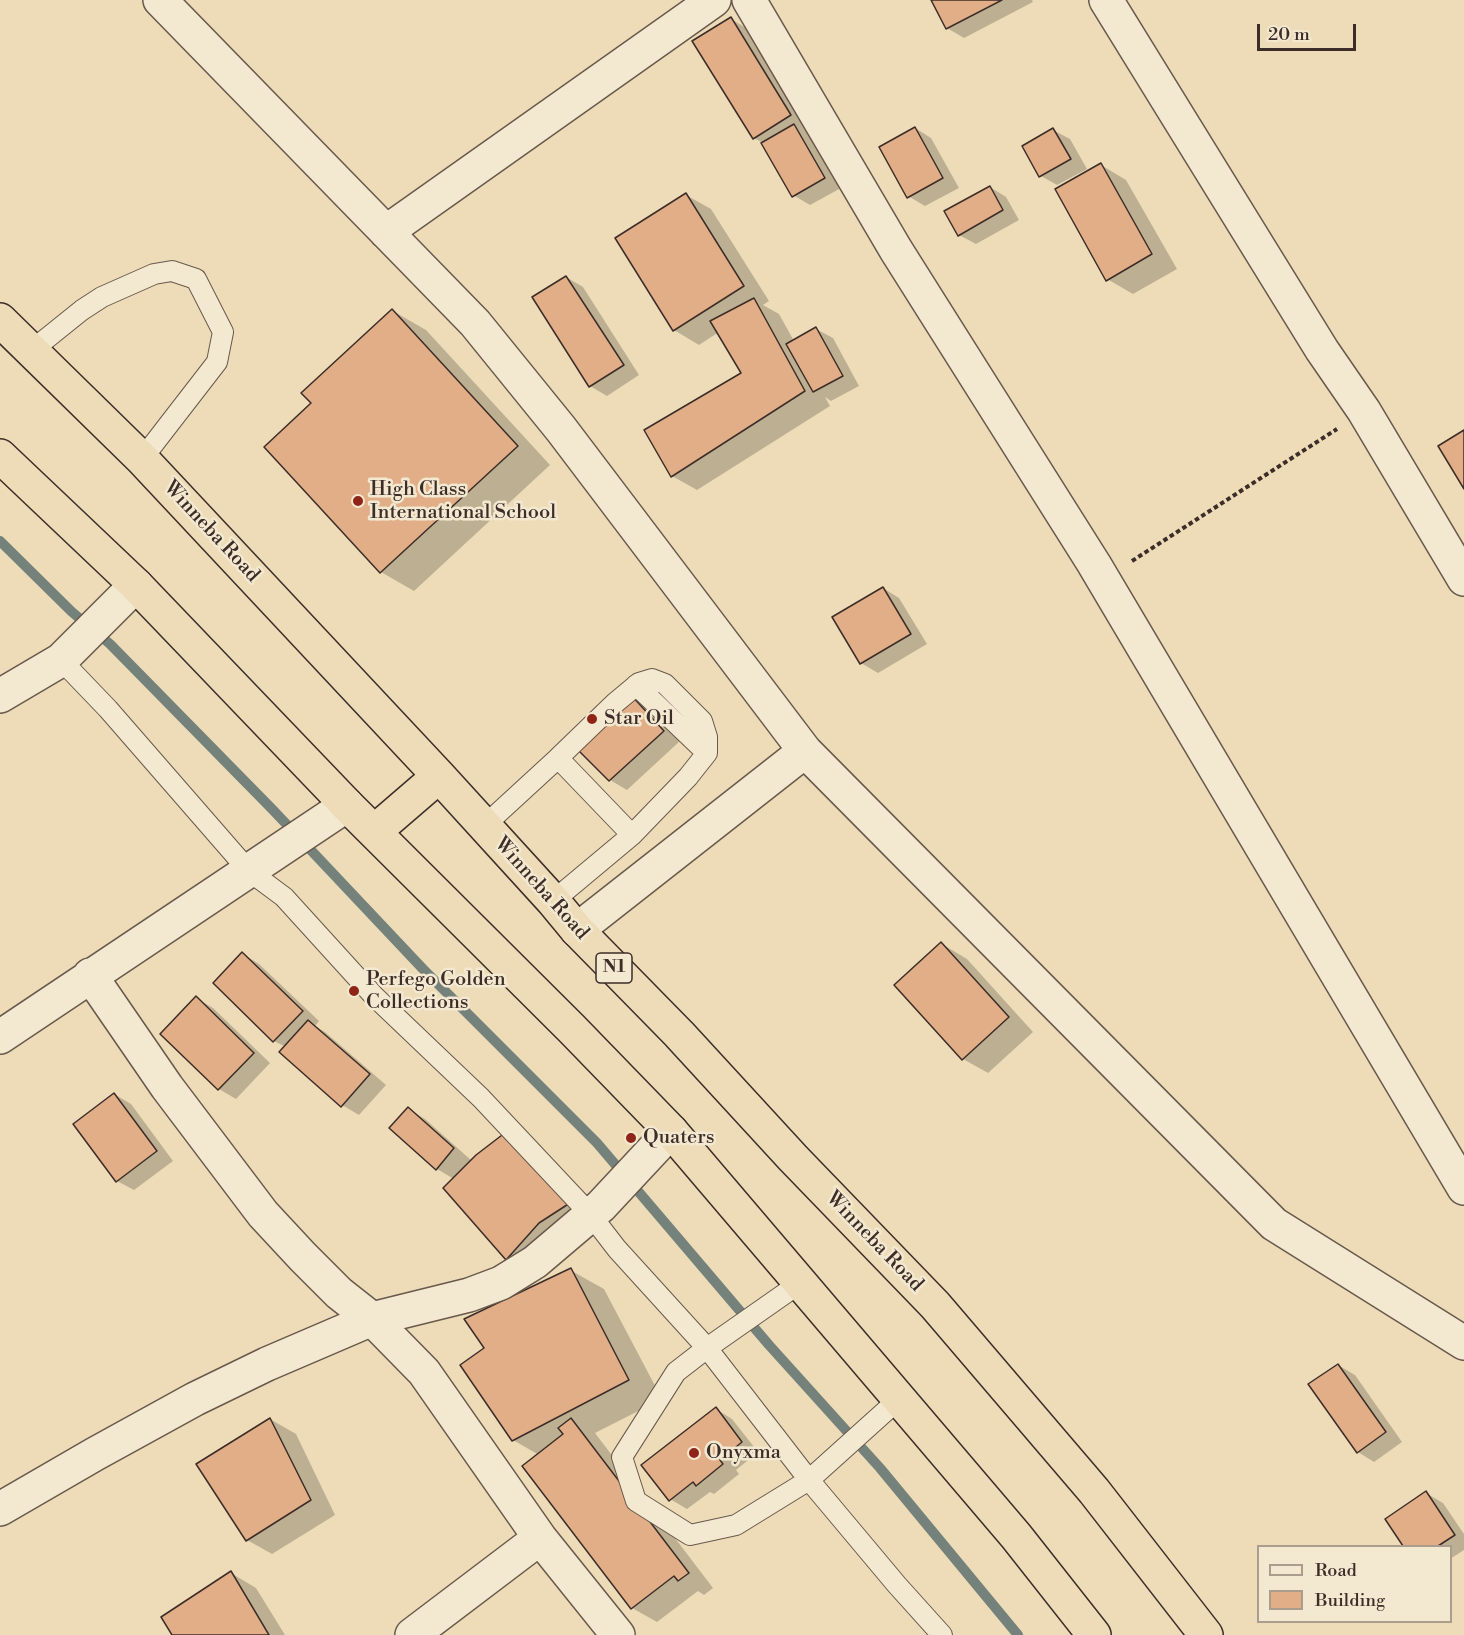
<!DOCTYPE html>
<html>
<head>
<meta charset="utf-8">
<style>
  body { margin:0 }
  #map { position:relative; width:1464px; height:1635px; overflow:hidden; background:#eddcb7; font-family:"Libre Bodoni",serif }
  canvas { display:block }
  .legend { position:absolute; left:1257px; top:1545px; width:195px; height:78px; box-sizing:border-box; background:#f3e8d0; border:2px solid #aa9d8d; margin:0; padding:8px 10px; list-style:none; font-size:18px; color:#3c2d28 }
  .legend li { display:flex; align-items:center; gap:12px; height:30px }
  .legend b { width:30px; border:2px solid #aa9d8d }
  .scale { position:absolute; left:1257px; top:24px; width:99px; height:27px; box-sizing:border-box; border:3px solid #3c2d28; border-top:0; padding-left:8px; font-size:18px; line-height:21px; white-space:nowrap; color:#3c2d28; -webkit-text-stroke:4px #f3e8d0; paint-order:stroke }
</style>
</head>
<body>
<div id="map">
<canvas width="1464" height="1635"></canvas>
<ul class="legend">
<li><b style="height:8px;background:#f3e8d0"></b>Road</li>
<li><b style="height:16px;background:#e1ae87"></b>Building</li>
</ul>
<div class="scale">20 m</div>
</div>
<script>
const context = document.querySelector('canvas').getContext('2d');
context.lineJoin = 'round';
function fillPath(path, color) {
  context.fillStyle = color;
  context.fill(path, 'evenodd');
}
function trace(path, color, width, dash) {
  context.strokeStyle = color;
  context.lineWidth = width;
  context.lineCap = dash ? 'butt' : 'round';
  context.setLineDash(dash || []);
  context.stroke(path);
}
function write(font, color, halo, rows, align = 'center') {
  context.font = font + ' "Libre Bodoni",serif';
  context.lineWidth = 5;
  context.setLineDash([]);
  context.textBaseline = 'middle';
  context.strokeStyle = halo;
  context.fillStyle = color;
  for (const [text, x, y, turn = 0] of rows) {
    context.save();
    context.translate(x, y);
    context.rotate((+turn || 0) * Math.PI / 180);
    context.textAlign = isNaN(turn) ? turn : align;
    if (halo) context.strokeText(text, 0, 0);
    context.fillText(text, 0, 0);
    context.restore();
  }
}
fillPath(new Path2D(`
  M933,0H1032L1033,2L964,38L947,28Z
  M731,19L756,34L816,130L809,134L811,136L841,188L810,205L793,195L763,143L754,138Z
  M915,128L931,138L959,188L925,206L908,196Z
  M1053,130L1070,139L1087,169L1057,185L1041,176Z
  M1101,165L1126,180L1177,269L1133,294L1107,279Z
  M990,187L1006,197L1019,220L976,244L959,235Z
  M686,195L711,209L769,301L763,305L779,314L794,341L816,329L833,338L859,386L831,401L825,397L830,406L697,490L672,476L743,374L719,332L699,345L674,330Z
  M566,277L583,287L639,375L607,396L590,386Z
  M393,311L426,330L550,465L414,591L381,572L266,447L313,403Z
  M883,588L899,598L927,644L878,673L861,663Z
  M631,697L648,706L680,741L627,790L610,780L578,748Z
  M942,944L967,959L1033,1032L988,1073L963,1059Z
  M243,954L259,964L319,1021L315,1026L325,1032L386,1085L359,1115L342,1105L286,1047L274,1041Z
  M196,998L213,1008L270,1063L236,1099L219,1089L162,1034Z
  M114,1094L131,1104L173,1161L134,1190L117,1181Z
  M408,1109L425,1119L472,1161L597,1216L532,1273L507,1259L445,1188L454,1179L437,1169Z
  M570,1270L604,1289L662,1399L595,1433L713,1588L704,1595L698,1591L657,1622L632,1608L539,1455L513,1440L486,1349Z
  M1338,1365L1355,1375L1402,1442L1374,1462L1358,1452Z
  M716,1409L732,1419L758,1452L736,1470L739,1474L714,1494L710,1492L687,1509L670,1499Z
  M270,1419L296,1434L335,1515L272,1554L247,1540Z
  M1426,1493L1443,1503L1464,1534V1550L1450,1559V1546H1405L1387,1519Z
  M231,1573L256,1588L285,1635H173Z`), '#0003');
trace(new Path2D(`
  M0,541L72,612L110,644L273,810L423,969L597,1143L769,1345L880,1468L1018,1635`), '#74827b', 10);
const building = new Path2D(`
  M931,0H1002L946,29Z
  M731,17L791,115L753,139L692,41Z
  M794,124L825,178L792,197L761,143Z
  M915,127L943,178L907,198L879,147Z
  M1053,128L1071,159L1039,177L1022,146Z
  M1101,163L1152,254L1106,281L1055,189Z
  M990,186L1003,210L958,236L944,211Z
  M686,193L744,286L673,331L615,238Z
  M566,276L624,365L589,387L532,297Z
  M754,298L805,391L671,477L644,430L741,373L710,321Z
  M392,309L518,446L380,573L264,447L311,403L301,393Z
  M816,327L843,376L813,392L786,344Z
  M1464,430V489L1438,446Z
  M883,587L911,634L860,664L832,617Z
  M631,695L664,731L609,781L576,748Z
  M941,942L1009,1017L962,1060L894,985Z
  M242,952L303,1011L273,1042L213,983Z
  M196,996L254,1053L218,1090L160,1034Z
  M308,1020L370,1074L341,1107L279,1052Z
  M114,1093L157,1151L116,1182L73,1124Z
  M408,1107L454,1148L436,1170L389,1128Z
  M506,1132L573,1201L539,1223L506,1260L443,1188L476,1155Z
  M571,1268L629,1380L512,1441L460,1365L484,1348L464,1319Z
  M1338,1364L1386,1432L1357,1453L1308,1384Z
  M716,1407L742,1442L720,1460L723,1464L696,1486L693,1482L669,1501L641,1465Z
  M270,1418L311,1500L246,1541L196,1464Z
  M571,1418L689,1573L678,1581L674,1576L631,1609L522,1466L563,1434L558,1428Z
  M1426,1491L1455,1535L1438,1546H1403L1385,1519Z
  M231,1571L269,1635H172L161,1617Z`);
fillPath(building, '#e1ae87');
trace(building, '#3c2d28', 1.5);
const lane = new Path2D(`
  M31,351L82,310L102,297L154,274L172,271L196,279L223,332L217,362L142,459
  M61,660L108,709L249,871L284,897L374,996L481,1098L590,1214L617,1249L707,1348L809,1480L897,1585L942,1635
  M636,685L707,753
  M558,758L632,835
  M484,826L558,758L615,703L639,683L652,679L665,684L702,721L707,737V753L688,777L632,835L553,901
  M800,1283L707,1348L676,1372L622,1457L636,1501L690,1535L736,1525L809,1480L899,1399`);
const street = new Path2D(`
  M160,0L475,323L561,429L805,751L1274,1224L1464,1343
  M749,0L896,250L1094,564L1464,1188
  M1106,0L1322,350L1364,411L1464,579
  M386,232L714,0
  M0,696L61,660L136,585
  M577,930L805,751
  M90,975L167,1087L263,1214L303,1257L339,1293L372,1319L424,1372L540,1538L618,1635
  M0,1037L347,805
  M0,1509L95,1454L195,1399L267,1364L372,1319L469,1295L501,1283L535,1262L601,1206L671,1131
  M412,1635L540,1538`);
const highway = new Path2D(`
  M0,320L142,459L439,776L553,901L577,930L679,1034L793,1158L935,1305L1094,1491L1206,1635
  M0,456L136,585L347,805L572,1029L671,1131L1016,1536L1094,1635
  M374,832L439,776`);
trace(lane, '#68594c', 22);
trace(street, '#68594c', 36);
trace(highway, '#3c2d28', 36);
trace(new Path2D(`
  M1132,561L1337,429`), '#3c2d28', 4, [4.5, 3]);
trace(lane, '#f3e8d0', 20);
trace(street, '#f3e8d0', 33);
trace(highway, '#eddcb7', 33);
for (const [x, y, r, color] of [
  [358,501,6,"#8f2418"],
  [592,719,6,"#8f2418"],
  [354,991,6,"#8f2418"],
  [631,1138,6,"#8f2418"],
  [694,1453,6,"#8f2418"]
]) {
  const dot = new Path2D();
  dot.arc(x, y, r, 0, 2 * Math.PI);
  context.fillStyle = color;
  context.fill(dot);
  trace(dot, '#f3e8d0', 2);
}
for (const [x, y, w] of [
  [614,968,36]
]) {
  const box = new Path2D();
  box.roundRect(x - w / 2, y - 15, w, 30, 4.5);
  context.fillStyle = '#f3e8d0';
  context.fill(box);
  trace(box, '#3c2d28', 1.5);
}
write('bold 18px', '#3c2d28', null, [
  ["N1",614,968]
]);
write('20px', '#3c2d28', '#f3e8d0', [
  ["High Class",370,490],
  ["International School",370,513],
  ["Star Oil",604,719],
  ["Perfego Golden",366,980],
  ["Collections",366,1003],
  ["Quaters",643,1138],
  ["Onyxma",706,1453]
], 'left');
write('20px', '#3c2d28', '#f3e8d0', [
  ["Winneba Road",211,532,47],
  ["Winneba Road",541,889,48],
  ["Winneba Road",874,1242,46]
]);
</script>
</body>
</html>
